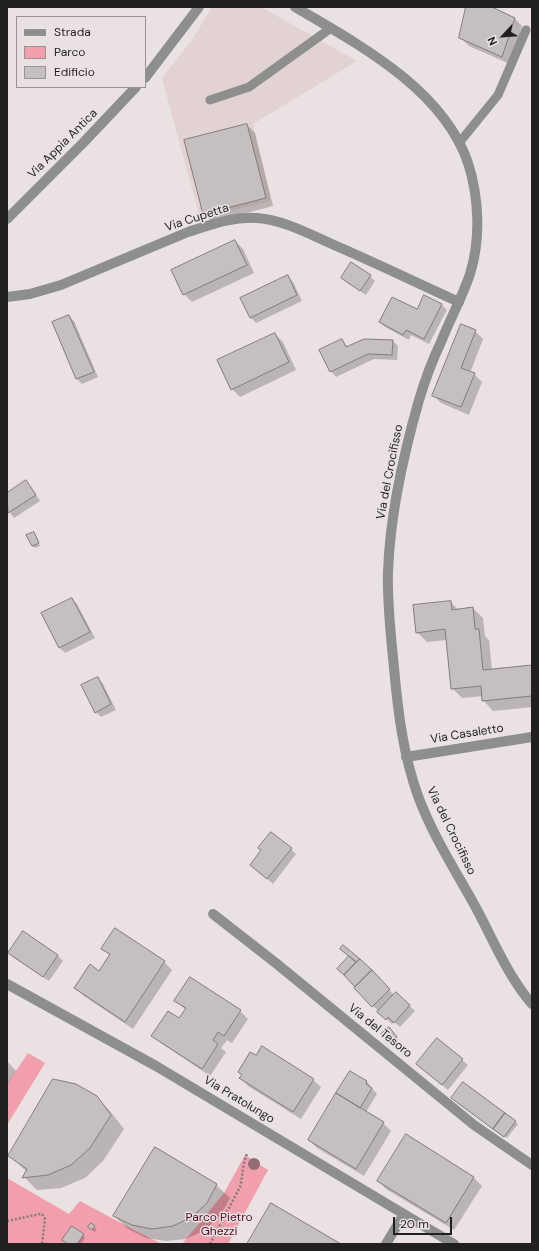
<!DOCTYPE html>
<html>
<head>
<meta charset="utf-8">
<style>
  body { margin:0 }
  #map { position:relative; width:539px; height:1251px; overflow:hidden; background:#e9e1e2; font-family:"DM Sans",sans-serif }
  canvas { display:block }
  .frame { position:absolute; inset:0; border:8px solid #221f20; pointer-events:none }
  .legend { position:absolute; left:16px; top:16px; width:130px; height:72px; box-sizing:border-box; background:#e9e1e2; border:1px solid #999394; margin:0; padding:5px 7px; list-style:none; font-size:12px; color:#221f20 }
  .legend li { display:flex; align-items:center; gap:8px; height:20px }
  .legend b { width:20px; border:1px solid #999394 }
  .north { position:absolute; left:483px; top:16px; width:40px; height:40px; -webkit-text-stroke:3px #e9e1e2; paint-order:stroke; rotate:244deg; font-size:11px; font-weight:700; line-height:16px; text-align:center; color:#221f20 }
  .north::after { content:''; display:block; margin:auto; width:14px; height:18px; background:#221f20; clip-path:polygon(50% 0,100% 100%,50% 72%,0 100%) }
  .scale { position:absolute; left:393px; top:1217px; width:59px; height:18px; box-sizing:border-box; border:2px solid #221f20; border-top:0; padding-left:5px; font-size:12px; line-height:14px; white-space:nowrap; color:#221f20; -webkit-text-stroke:3px #e9e1e2; paint-order:stroke }
</style>
</head>
<body>
<div id="map">
<canvas width="539" height="1251"></canvas>
<div class="frame"></div>
<ul class="legend">
<li><b style="height:5px;background:#8d8f8d"></b>Strada</li>
<li><b style="height:11px;background:#f29fad"></b>Parco</li>
<li><b style="height:11px;background:#c6bfc0"></b>Edificio</li>
</ul>
<div class="north">N</div>
<div class="scale">20 m</div>
</div>
<script>
const context = document.querySelector('canvas').getContext('2d');
context.lineJoin = 'round';
function fillPath(path, color) {
  context.fillStyle = color;
  context.fill(path, 'evenodd');
}
function trace(path, color, width, dash) {
  context.strokeStyle = color;
  context.lineWidth = width;
  context.lineCap = dash ? 'butt' : 'round';
  context.setLineDash(dash || []);
  context.stroke(path);
}
function write(font, color, halo, rows, align = 'center') {
  context.font = font + ' "DM Sans",sans-serif';
  context.lineWidth = 3;
  context.setLineDash([]);
  context.textBaseline = 'middle';
  context.strokeStyle = halo;
  context.fillStyle = color;
  for (const [text, x, y, turn = 0] of rows) {
    context.save();
    context.translate(x, y);
    context.rotate((+turn || 0) * Math.PI / 180);
    context.textAlign = isNaN(turn) ? turn : align;
    if (halo) context.strokeText(text, 0, 0);
    context.fillText(text, 0, 0);
    context.restore();
  }
}
fillPath(new Path2D(`
  M212,7H261L357,61L253,124L271,201L200,218L162,78L192,40Z`), '#e2d2d4');
fillPath(new Path2D(`
  M28,1053L45,1063L7,1125V1084Z
  M245,1155L268,1170L228,1244H182L224,1193Z
  M7,1178L69,1214L80,1201L132,1229L162,1244H7Z`), '#f29fad');
fillPath(new Path2D(`
  M467,7H490L514,18L522,26L510,64L469,46L461,38Z
  M247,125L255,133L273,206L212,222L204,214Z
  M235,241L243,249L254,273L192,302L184,294L173,270Z
  M370,276L375,281L366,295L348,283L342,278Z
  M288,277L293,282L302,301L256,323L250,317Z
  M425,296L442,305L447,310L429,344L411,335L409,340L385,327L380,322L417,311Z
  M69,316L74,321L98,377L82,384L77,379L53,323Z
  M475,331L483,339L470,373L474,374L482,382L469,415L441,403L433,395Z
  M275,334L283,342L296,370L240,397L232,389L219,361Z
  M342,340L348,347L393,341L398,346L397,360L374,359L336,377L331,371Z
  M26,482L31,487L40,501L14,518L7,509V494Z
  M33,533L40,546L35,548L32,546Z
  M72,599L77,604L95,638L65,653L60,648Z
  M450,602L459,610L473,608L483,618L485,636L489,640L492,670L532,666V707L493,711L483,700V696L462,698L452,688L447,640L427,642L417,632Z
  M98,678L103,684L116,710L101,717L96,712Z
  M291,849L296,854L273,884L257,870L263,851Z
  M103,948L164,962L172,970L133,1029L84,996L76,988L100,972L110,956Z
  M9,953L57,955L63,961L49,981L14,958Z
  M359,959L394,995L396,993L415,1011L400,1027L394,1022L392,1024L378,1011L355,988L356,987L338,969Z
  M176,1001L240,1011L248,1019L232,1043L227,1040L221,1048L226,1052L210,1076L161,1043L153,1036L180,1019L186,1010Z
  M391,1031L398,1040L392,1045L389,1043Z
  M462,1060L468,1065L448,1090L417,1064Z
  M7,1061L16,1071L7,1085Z
  M241,1078L313,1080L321,1087L301,1119L248,1086Z
  M367,1082L377,1094L366,1112L383,1123L391,1131L364,1176L317,1148L309,1140Z
  M96,1097L110,1111L124,1129L103,1161L85,1178L61,1188L37,1190L24,1177L27,1172L10,1156Z
  M458,1103L515,1122L518,1124L507,1138Z
  M406,1136L474,1178L482,1186L454,1230L386,1189L378,1181Z
  M216,1185L230,1198L220,1216L205,1230L186,1239L166,1241L146,1238L128,1229L114,1216Z
  M91,1225L97,1230L95,1232L92,1230Z
  M83,1235L85,1238L81,1244H69Z`), '#0003');
const building = new Path2D(`
  M466,7H492L515,18L502,57L459,38Z
  M247,124L266,198L203,214L184,140Z
  M235,240L247,265L183,295L171,270Z
  M351,262L371,275L360,291L341,278Z
  M288,275L297,295L250,318L240,298Z
  M424,295L442,304L424,339L406,330L403,335L379,322L392,297L417,309Z
  M69,315L94,372L76,379L52,322Z
  M461,324L476,330L461,368L475,373L461,407L432,396Z
  M275,333L289,362L231,390L217,360Z
  M342,339L346,347L364,339L393,340L392,355L368,354L330,372L319,350Z
  M26,480L36,495L8,513L7,493Z
  M34,532L39,543L32,546L26,535Z
  M72,598L90,632L59,648L41,613Z
  M451,601L452,610L473,607L475,629H479L483,670L532,665V696L482,701L481,686L451,689L445,629L416,633L413,605Z
  M98,677L111,704L95,713L81,685Z
  M271,832L292,848L267,879L250,865L261,850L258,848Z
  M115,928L165,961L125,1022L74,988L90,964L99,971L110,954L101,949Z
  M23,931L58,955L43,977L8,953Z
  M343,945L360,959L356,962L340,949Z
  M349,956L356,962L344,975L337,969Z
  M360,959L372,970L355,987L344,975Z
  M372,970L390,989L372,1007L354,988Z
  M190,977L241,1010L224,1036L218,1032L213,1040L218,1044L202,1069L151,1036L168,1011L179,1018L186,1008L174,1001Z
  M396,992L410,1005L394,1023L388,1017L386,1020L377,1012Z
  M389,1027L397,1037L389,1043L381,1034Z
  M437,1038L463,1059L442,1085L416,1064Z
  M262,1046L314,1079L293,1112L239,1078L242,1075L238,1072L250,1052L256,1055Z
  M350,1071L367,1081L366,1084L372,1088L360,1108L336,1093Z
  M53,1079L76,1084L97,1096L111,1115L90,1148L71,1165L48,1175L22,1178L27,1169L8,1156Z
  M463,1082L505,1113L493,1129L451,1098Z
  M336,1093L384,1122L356,1169L308,1140Z
  M505,1113L516,1121L504,1137L493,1129Z
  M406,1134L474,1177L446,1223L377,1181Z
  M155,1147L217,1184L207,1203L192,1217L173,1226L152,1229L132,1225L113,1216Z
  M271,1203L341,1244H247Z
  M91,1223L95,1226L92,1230L88,1227Z
  M72,1226L84,1234L77,1244H68L62,1240Z`);
fillPath(building, '#c6bfc0');
trace(building, '#827b7c', 1);
trace(new Path2D(`
  M7,1221L40,1214H42L45,1219L42,1244
  M210,1244L240,1187C243,1176 242,1165 247,1154`), '#827c7d', 2.5, [2, 2]);
trace(new Path2D(`
  M210,100L249,87L331,28
  M459,143L498,95L526,30`), '#8d8f8d', 9);
trace(new Path2D(`
  M7,297L30,294L61,285L188,232C210,225 233,216 257,218C284,220 309,234 334,245C376,263 417,283 459,302
  M406,757L532,737
  M213,914L277,964L474,1125L532,1165
  M7,984L156,1066L454,1244
  M386,1244L404,1214`), '#8d8f8d', 10);
trace(new Path2D(`
  M295,7C358,44 443,89 468,163C479,197 481,239 470,274C462,298 450,319 441,342C432,361 425,380 419,400C403,456 390,514 388,572C387,604 391,636 394,668C398,712 403,754 418,796C432,834 455,870 475,906C493,939 507,975 532,1004
  M145,78L199,7
  M7,219L83,143L136,87`), '#8d8f8d', 10);
context.fillStyle = '#936c77';
for (const [x, y] of [
  [254,1164]
]) {
  context.beginPath();
  context.arc(x, y, 6, 0, 2 * Math.PI);
  context.fill();
}
write('12px', '#221f20', '#e9e1e2', [
  ["Via Appia Antica",63,144,-45],
  ["Via Cupetta",197,218,-18],
  ["Via del Crocifisso",390,472,-79],
  ["Via Casaletto",467,734,-9],
  ["Via del Crocifisso",451,831,64],
  ["Via del Tesoro",380,1031,39],
  ["Via Pratolungo",239,1100,31]
]);
write('12px', '#4d0c1f', '#e9e1e2', [
  ["Parco Pietro",219,1218],
  ["Ghezzi",219,1232]
]);
</script>
</body>
</html>
